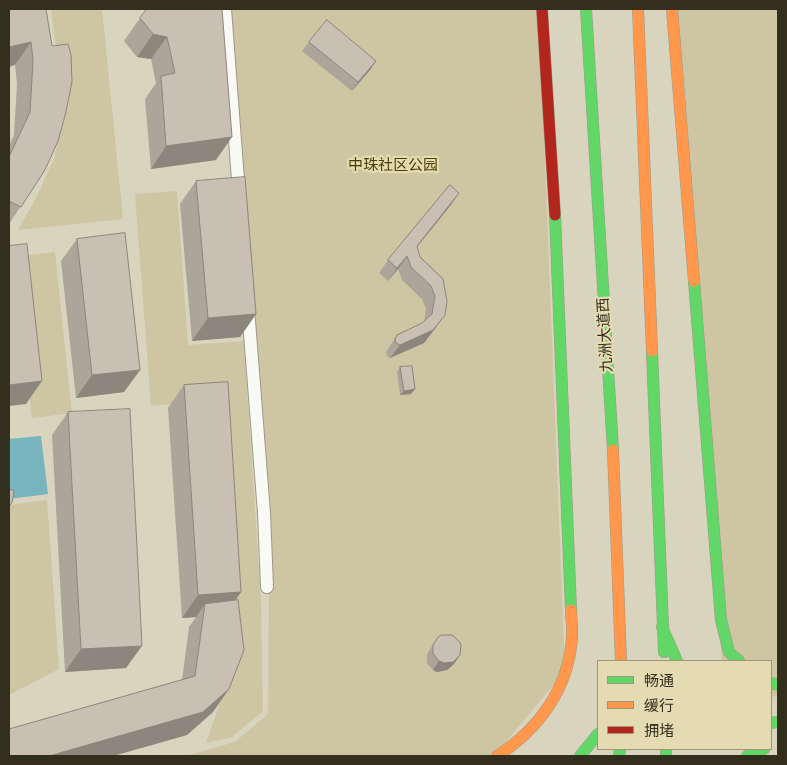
<!DOCTYPE html>
<html>
<head>
<meta charset="utf-8">
<style>
  body { margin:0 }
  #map { position:relative; width:787px; height:765px; overflow:hidden; background:#d9d4be; font-family:Roboto,"Noto Sans SC",sans-serif }
  canvas { display:block }
  .frame { position:absolute; inset:0; border:10px solid #332f1f; pointer-events:none }
  .legend { position:absolute; left:597px; top:660px; width:175px; height:90px; box-sizing:border-box; background:#e5dbb2; border:1px solid #9e9677; margin:0; padding:6px 9px; list-style:none; font-size:15px; color:#332f1f }
  .legend li { display:flex; align-items:center; gap:10px; height:25px }
  .legend b { width:25px; border:1px solid #9e9677 }
</style>
</head>
<body>
<div id="map">
<canvas width="787" height="765"></canvas>
<div class="frame"></div>
<ul class="legend">
<li><b style="height:6px;background:#63d668"></b>畅通</li>
<li><b style="height:6px;background:#ff974d"></b>缓行</li>
<li><b style="height:6px;background:#b3261e"></b>拥堵</li>
</ul>
</div>
<script>
const context = document.querySelector('canvas').getContext('2d');
context.lineJoin = 'round';
function fillPath(path, color) {
  context.fillStyle = color;
  context.fill(path, 'evenodd');
}
function trace(path, color, width, dash) {
  context.strokeStyle = color;
  context.lineWidth = width;
  context.lineCap = dash ? 'butt' : 'round';
  context.setLineDash(dash || []);
  context.stroke(path);
}
function write(font, color, halo, rows, align = 'center') {
  context.font = font + ' Roboto,"Noto Sans SC",sans-serif';
  context.lineWidth = 4.5;
  context.setLineDash([]);
  context.textBaseline = 'middle';
  context.strokeStyle = halo;
  context.fillStyle = color;
  for (const [text, x, y, turn = 0] of rows) {
    context.save();
    context.translate(x, y);
    context.rotate((+turn || 0) * Math.PI / 180);
    context.textAlign = isNaN(turn) ? turn : align;
    if (halo) context.strokeText(text, 0, 0);
    context.fillText(text, 0, 0);
    context.restore();
  }
}
fillPath(new Path2D(`
  M51,9H102L123,219L18,230L37,196L54,159L64,114Z
  M228,9H539L565,671L494,756H185L235,742L268,714L269,587Z
  M672,9H778V696L771,697V661H722Z
  M177,191L188,345L244,341L261,602L263,711L232,737L206,743L232,669L213,400L151,406L135,194Z
  M55,252L72,413L32,418L15,257Z
  M47,500L59,669L9,695V505Z`), '#cec5a3');
fillPath(new Path2D(`
  M41,436L48,494L9,499V439Z`), '#77b4bd');
const lane = new Path2D(`
  M225,9L239,193
  M248,308L264,513L267,587`);
const fast = new Path2D(`
  M586,9L613,450
  M555,215L571,610
  M694,281L721,620L729,652L739,661
  M652,351L664,652
  M662,627L677,661
  M771,683L778,685
  M771,723L778,722
  M666,749V756
  M580,756L598,734
  M619,756L620,749
  M747,756L764,749`);
const slow = new Path2D(`
  M638,9L652,351
  M672,9L694,281
  M613,450L621,661
  M497,756C539,729 569,688 572,637C573,628 571,619 571,610`);
const jam = new Path2D(`
  M542,9L555,215`);
trace(lane, '#9d9988', 14);
trace(fast, '#9d9988', 12);
trace(slow, '#9d9988', 12);
trace(jam, '#9d9988', 12);
trace(lane, '#f9f9f5', 12);
trace(fast, '#63d668', 11);
trace(slow, '#ff974d', 11);
trace(jam, '#b3261e', 11);
fillPath(new Path2D(`
  M46,9L45,170L9,224V146L14,135L17,84L15,65Z
  M222,9L216,160L151,169L145,99L156,83L151,59L137,57L124,41L140,18Z
  M309,42L376,61L370,70L352,91L302,51Z
  M196,181L256,314L240,337L192,341L180,204Z
  M459,193L450,206L417,247L420,257L443,279L436,328L424,343L390,358L387,356L386,352L397,335L424,322L426,309L422,299L402,280L398,269L388,281L379,273L388,260Z
  M77,239L140,370L124,392L76,398L61,261Z
  M400,367L411,394L400,395L397,372Z
  M184,385L241,592L235,600L229,689L213,712L187,735L113,756H9L182,680L189,627L196,617L182,618L168,408Z
  M68,412L126,668L65,672L52,435Z
  M438,637L454,664L447,670L437,672L433,670L427,663V654Z`), '#ada49a');
fillPath(new Path2D(`
  M153,34L167,37L151,59L137,57Z
  M31,42L15,65L9,67V47Z
  M376,61L370,70L352,91L358,82Z
  M232,137L216,160L151,169L166,146Z
  M459,193L450,206L408,258L417,246Z
  M407,256L398,269L388,281L397,268Z
  M256,314L240,337L192,341L208,318Z
  M445,315L424,343L390,358L400,345Z
  M140,370L124,392L76,398L92,375Z
  M42,381L26,404L9,406V385Z
  M415,389L411,394L400,395L404,391Z
  M241,592L225,615L205,604L196,617L182,618L198,595Z
  M142,646L126,668L65,672L81,649Z
  M460,655L454,664L447,670L437,672L433,670L439,661Z
  M229,689L213,712L187,735L113,756H49Z`), '#8d867d');
const building = new Path2D(`
  M9,9H46L52,46L68,44L71,55L72,82L65,116L58,141L45,170L21,207L9,201V157L30,112L33,61L31,42L9,47Z
  M147,9H222L232,137L166,146L161,76L175,73L167,37L153,34L140,18Z
  M327,20L376,61L358,82L309,42Z
  M245,177L256,314L208,318L196,181Z
  M450,185L459,193L417,246L420,257L443,279L447,301L445,315L433,330L400,345L396,343L395,339L397,335L422,323L432,314L435,296L431,286L411,267L407,256L397,268L388,260Z
  M125,233L140,370L92,375L77,239Z
  M27,244L42,381L9,385V246Z
  M412,366L415,389L404,391L400,367Z
  M228,382L241,592L198,595L184,385Z
  M130,409L142,646L81,649L68,412Z
  M9,490H14L12,503L9,506Z
  M238,600L244,650L229,689L203,712L49,756H9V729L195,676L205,604Z
  M442,635H452L459,641L461,645L460,655L453,662L444,663L439,661L433,654V645L438,637Z`);
fillPath(building, '#c9bfb3');
trace(building, '#8d867d', 1);
write('15px', '#4a3e03', '#e5dbb2', [
  ["中珠社区公园",393,166]
]);
write('15px', '#332f1f', '#e5dbb2', [
  ["九洲大道西",606,335,-93]
]);
</script>
</body>
</html>
